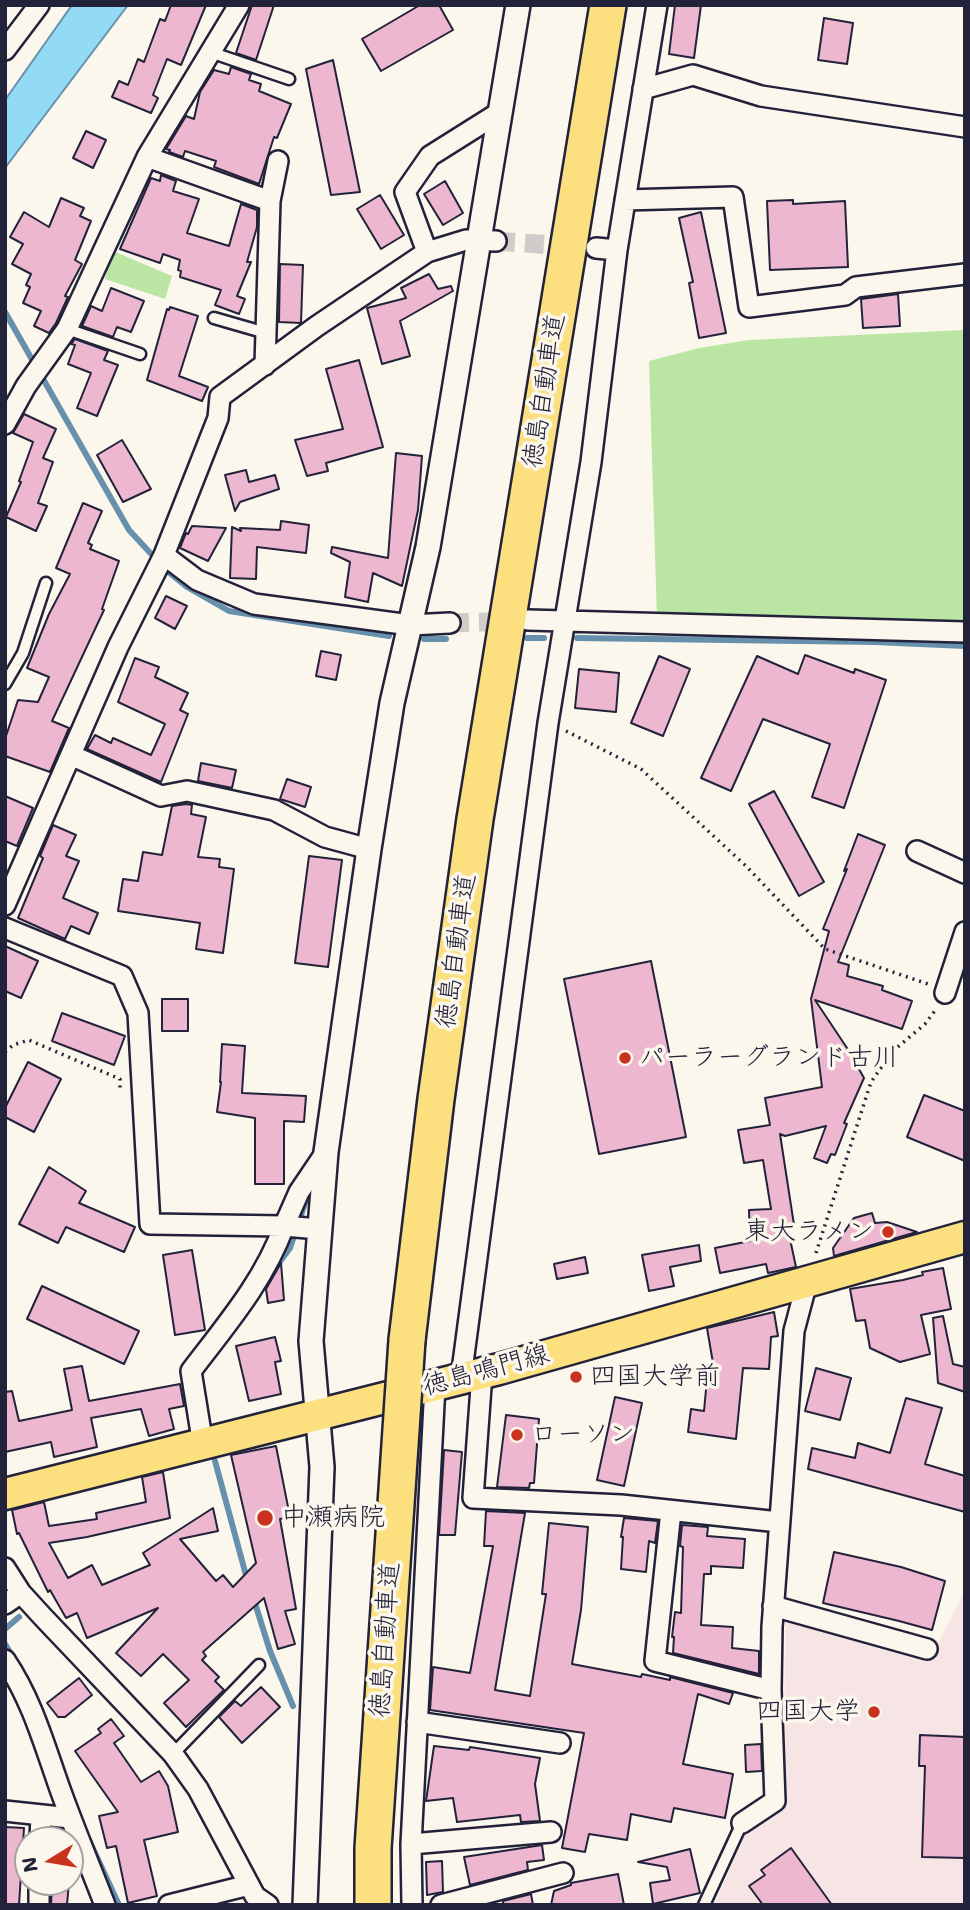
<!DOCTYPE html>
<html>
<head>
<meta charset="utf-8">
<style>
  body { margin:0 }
  #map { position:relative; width:970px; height:1910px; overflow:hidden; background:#fbf7ec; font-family:"Shantell Sans",sans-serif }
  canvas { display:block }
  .frame { position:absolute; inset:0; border:7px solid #22223b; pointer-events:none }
  .north { position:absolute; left:14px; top:1826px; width:70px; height:70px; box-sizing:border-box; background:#fbf7ec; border:2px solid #a4a2a5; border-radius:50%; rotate:259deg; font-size:19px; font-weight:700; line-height:28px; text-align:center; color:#22223b }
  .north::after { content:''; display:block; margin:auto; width:24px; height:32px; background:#c8321e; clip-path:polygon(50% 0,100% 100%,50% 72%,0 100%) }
</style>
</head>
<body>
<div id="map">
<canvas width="970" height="1910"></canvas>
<div class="frame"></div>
<div class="north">N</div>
</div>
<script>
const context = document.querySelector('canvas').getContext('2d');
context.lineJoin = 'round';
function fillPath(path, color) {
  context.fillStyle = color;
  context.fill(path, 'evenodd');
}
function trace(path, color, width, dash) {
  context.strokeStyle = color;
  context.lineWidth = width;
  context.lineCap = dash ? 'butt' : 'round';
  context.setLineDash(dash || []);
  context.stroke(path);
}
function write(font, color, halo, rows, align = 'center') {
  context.font = font + ' "Shantell Sans","Klee One",sans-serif';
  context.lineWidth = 7;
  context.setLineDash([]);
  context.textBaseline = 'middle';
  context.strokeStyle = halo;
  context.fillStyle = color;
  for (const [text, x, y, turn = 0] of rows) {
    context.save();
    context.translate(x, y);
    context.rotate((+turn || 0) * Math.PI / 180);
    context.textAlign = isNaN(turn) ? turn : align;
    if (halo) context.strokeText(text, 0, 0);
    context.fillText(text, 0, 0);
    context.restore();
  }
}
fillPath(new Path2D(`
  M965,1591V1905H714L749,1826L783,1782L786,1601L939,1641Z`), '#f7e4e4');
fillPath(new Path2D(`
  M113,251L172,276L165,299L105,279Z
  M965,330V624L657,617L649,361L699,348L749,340Z`), '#bae5a2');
const water = new Path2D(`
  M72,5H128L5,168V100Z`);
fillPath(water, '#93daf5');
trace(water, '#6690ab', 2);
trace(new Path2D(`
  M5,312L129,530L167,571L187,587L229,611L389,636
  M527,638H544
  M577,638L875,642L965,646
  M424,639H446
  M273,1271L290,1248L305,1203
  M215,1461L247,1579
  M254,1600L270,1651L293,1706
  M5,1629L19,1617
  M5,1644L14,1659
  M89,1840L119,1905`), '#6690ab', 6);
const building = new Path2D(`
  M171,5H206L181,65L167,59L153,95L158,98L151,113L112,97L119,81L128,85L138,59L144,62L160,19L165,21Z
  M252,5H274L256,60L236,53Z
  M420,5H439L453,30L381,71L362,39Z
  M675,5H701L694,58L669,54Z
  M824,18L853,23L847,64L818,60Z
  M333,60L360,192L331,195L306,69Z
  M231,67L251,74L249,80L261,84L259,91L291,104L277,138L274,137L259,184L214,167L216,161L185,151L183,157L169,152L170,150L166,149L186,116L194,119L200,92L214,70L229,74Z
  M86,131L106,140L93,168L73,158Z
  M161,175L176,181L173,191L199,199L187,233L229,246L241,204L257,210V227L247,262H251L237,296L245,299L239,314L215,305L221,290L180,277L181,271L178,270L180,260L163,254L160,263L120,249L151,178L160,181Z
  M445,181L463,213L443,225L424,194Z
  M380,195L404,235L381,249L357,209Z
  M61,198L84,208L80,216L91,221L75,260L82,264L65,296L68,297L56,323L49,333L34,326L41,311L23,303L30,287L26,285L31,274L12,264L23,244L10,237L24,212L49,227Z
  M793,200V204L845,201L848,267L770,270L767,201Z
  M701,212L726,333L699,338L689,283L693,282L679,218Z
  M280,264L303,265L301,323L279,322Z
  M429,274L438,289L451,286L453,291L400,321L410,356L382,364L367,308L406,298L401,288Z
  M111,288L144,301L131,332L117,327L113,337L82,326L91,306L102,311Z
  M898,294L900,326L863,328L861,299Z
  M170,307L198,316L179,376L208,387L202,401L147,380L167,309L169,310Z
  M75,339L108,351L104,360L118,365L97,416L77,408L91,373L68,364L75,345L71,344Z
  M359,360L383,447L326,463L328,471L307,476L295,440L343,429L326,369Z
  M24,414L56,429L43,458L53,462L38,503L47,506L36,531L6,517L21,482L19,481L33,442L13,433Z
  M122,440L151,489L123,502L97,455Z
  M396,453L422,456L418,510L402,586L373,573L368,602L345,597L350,562L331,553L332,547L388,558Z
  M246,470L249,482L275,475L279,489L240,502L235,511L225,475Z
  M83,503L102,511L88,543L92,545L90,549L119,561L102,609L104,610L52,721L69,728L50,772L5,756L6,736L18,700L38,702L49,677L27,668L49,614L70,574L56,568Z
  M281,521L309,525L306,553L257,547L256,579L230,578L232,527L241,531L240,528L280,530Z
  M192,526L226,528L208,561L180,548L186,533L188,534Z
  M166,596L187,606L175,629L155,618Z
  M321,651L341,655L336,680L316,676Z
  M805,655L854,673L855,669L886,680L844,808L812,797L830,744L763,719L731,791L701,778L757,656L798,674Z
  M659,656L690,669L663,736L631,723Z
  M135,658L159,667L155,677L188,693L180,710L188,714L161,782L87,749L95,735L111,743L113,738L151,755L165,724L118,702Z
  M579,669L619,673L616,712L575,708Z
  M201,763L236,770L232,788L198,781Z
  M287,779L311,787L305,807L280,799Z
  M774,791L824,882L799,896L749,804Z
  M5,796L33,808L17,846L5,841Z
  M186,804L192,805L191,814L206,817L198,857L220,859L219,867L234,869L223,953L196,949L200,923L118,911L123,879L138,881L143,852L162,855L172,806Z
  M53,825L76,835L66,856L79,861L63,898L98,913L89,934L71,926L65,939L18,918L43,858L40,856Z
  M858,834L885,845L838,962L849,965L847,976L883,986L882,990L912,1001L902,1029L815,1000L847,1048L864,1078L844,1123L847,1124L835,1155L831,1154L827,1163L814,1158L826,1126L785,1136L780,1134L794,1225H787L796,1267L768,1273L766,1264L720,1273L715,1248L750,1241L749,1210L771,1209L763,1160L744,1163L738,1130L770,1125L765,1098L822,1087L811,999L829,931L823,929L847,869L844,871Z
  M309,856L342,860L328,967L295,963Z
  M5,946L38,961L21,998L5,991Z
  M651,961L686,1137L599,1154L564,979Z
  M162,999H188V1031H162Z
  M62,1013L125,1036L114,1065L52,1041Z
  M222,1044L245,1046L242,1093L306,1096L304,1122L284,1121V1184H255V1118L217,1112L221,1082H220Z
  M28,1062L61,1079L34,1132L5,1117V1108Z
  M924,1095L965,1111V1161L907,1137Z
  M49,1167L86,1191L79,1203L135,1227L124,1252L66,1227L58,1243L19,1224Z
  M872,1213L875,1223L887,1222L917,1232L834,1256L833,1248L854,1218Z
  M699,1245L701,1261L670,1267L674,1286L649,1291L642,1255Z
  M192,1250L205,1330L175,1335L163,1255Z
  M585,1257L588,1273L557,1279L554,1264Z
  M281,1263L284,1300L268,1303L266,1289Z
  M943,1268L951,1309L921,1315L930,1354L900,1362L870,1348L865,1320L856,1321L850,1289L903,1280L923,1275L922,1272Z
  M42,1286L139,1331L124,1364L27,1319Z
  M774,1312L778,1336L771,1337L769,1369L743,1368L736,1439L688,1432L691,1409L704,1411L708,1368L714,1369L707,1328Z
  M943,1316L953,1364L965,1367V1392L938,1383L933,1318Z
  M275,1337L281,1361L275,1362L281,1394L249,1401L236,1346Z
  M82,1366L89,1401L180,1384L184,1406L169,1409L174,1429L149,1436L141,1409L91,1418L97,1447L54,1457L51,1442L5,1452V1392L12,1391L19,1421L72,1410L64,1369Z
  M816,1368L851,1378L840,1420L805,1411Z
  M615,1397L642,1403L624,1486L597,1480Z
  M906,1398L942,1408L925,1464L965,1476V1512L808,1469L812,1448L855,1458L858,1443L890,1453Z
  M506,1415L539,1419L534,1483H530L529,1488L497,1487Z
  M276,1446L290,1517L280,1519L296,1609L285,1611L295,1644L278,1649L264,1598L203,1652L206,1656L202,1660L219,1677L215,1681L224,1690L186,1727L164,1703L189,1680L163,1654L141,1676L116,1653L158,1608L87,1638L77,1613L66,1618L50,1590L48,1592L19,1533L17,1534L12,1510L44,1502L49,1526L97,1519L96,1513L146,1502L142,1477L163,1472L170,1518L87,1537L49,1543L68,1578L92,1565L102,1585L150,1565L143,1553L213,1508L218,1531L180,1539L216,1581L223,1575L233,1587L256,1563L231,1455Z
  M444,1450L462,1452L455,1535H439Z
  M486,1511L525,1513L495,1690L530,1696L546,1594H542L549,1523L588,1527L581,1610L572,1664L641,1677L642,1674L670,1680V1677L733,1693L729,1704L698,1694L683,1764L733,1774L725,1818L674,1808L671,1822L631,1814L627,1840L589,1834L585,1852L562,1848L584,1733L430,1710L433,1667L470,1673L493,1546H484Z
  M624,1518L658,1521L655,1543L649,1541L646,1572L621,1569L623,1537H621Z
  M682,1525L708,1527L707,1536L745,1539L743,1568L711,1566V1574H704L701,1625L733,1627L732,1648L759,1651V1674L673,1653L674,1637H672L675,1612L681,1613L683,1547L680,1546Z
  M834,1552L901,1567L945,1581L932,1630L899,1621L823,1603Z
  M79,1678L92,1695L65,1717H58L47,1703Z
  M261,1687L280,1707L242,1743L219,1717L235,1701L241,1706Z
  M111,1719L124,1736L114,1743L141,1782L159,1771L168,1786L178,1832L144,1840L157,1896L128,1903L116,1846L107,1848L99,1816L118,1812L75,1751L101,1733L98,1729Z
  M920,1735L965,1737V1858L922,1857L925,1766H919Z
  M761,1744L762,1771L746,1772L745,1745Z
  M434,1746L469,1750L470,1747L540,1758L535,1784L540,1821L521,1822L520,1815L457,1822L453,1798L426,1801Z
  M5,1827L24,1828L19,1905H5Z
  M542,1845L544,1860L527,1862L528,1870L470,1885L464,1857Z
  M791,1848L832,1905H763L749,1886L765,1875L761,1870Z
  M690,1849L700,1893L653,1904L650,1883L670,1880L667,1867L638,1862Z
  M442,1861L443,1892L427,1895L426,1862Z
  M618,1874L624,1905H551L554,1891L571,1885V1883Z
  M52,1882H69L67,1905H51Z
  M531,1894L533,1905H503V1901Z`);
fillPath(building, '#edb7d0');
trace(building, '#22223b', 2);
trace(new Path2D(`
  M496,241L577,247
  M450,623L516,621`), '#d0ccc9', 19, [19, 10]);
const service = new Path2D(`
  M210,52L289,79
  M214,318L266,333
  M67,329L140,354
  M5,684L23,653L46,583
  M173,1754L259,1665
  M704,1905L742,1823`);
const minor = new Path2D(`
  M5,50L39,5
  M643,89L693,75L761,96L965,127
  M147,157L270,201
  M625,200L733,197L749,307L845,295L856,287L965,274
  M596,248L617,250
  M427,252L405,192L430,156L500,112
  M265,365L270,201L278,161
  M5,424L26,386L67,329L147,157L239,5
  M164,555L197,580L254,604L410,625L450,623
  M528,620L965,632
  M71,755L161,796L187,791L274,810L325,837L369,849
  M917,851L965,873
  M5,905L118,647L164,555L218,418L220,397L317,326L427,252L466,240L496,241
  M5,928L122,976L138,1013L150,1224L284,1226L299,1192L326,1152
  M945,993L965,932
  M482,1373L473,1498L621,1505L779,1522
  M461,1378L548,723L591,462L617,250L657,5
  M203,1445L191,1371C226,1325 264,1281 284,1226L319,1229
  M671,1511L655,1661L771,1690
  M5,1568L21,1593L42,1616L173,1754L198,1789L255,1896L268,1905
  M5,1604L21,1593
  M773,1606L927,1649
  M5,1660C32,1700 44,1744 60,1789C74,1828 90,1866 105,1905
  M417,1722L560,1743
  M5,1811L70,1818
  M742,1823L775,1801L771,1690L772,1627L794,1331L807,1282
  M40,1840L41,1815
  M411,1844L551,1832
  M39,1905V1882
  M169,1905L249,1885
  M412,1905L411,1844L435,1385
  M441,1905L563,1873`);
const tertiary = new Path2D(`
  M305,1905L322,1467L311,1341L326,1152L369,849L392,703L428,547L518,5`);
const primary = new Path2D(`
  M5,1494L499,1369L965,1237`);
const motorway = new Path2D(`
  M407,1340L436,1099L475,819L608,5`);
trace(service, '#22223b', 15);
trace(minor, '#22223b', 24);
trace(tertiary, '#22223b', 28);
trace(primary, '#22223b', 35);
trace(motorway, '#22223b', 40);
trace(new Path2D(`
  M566,731L641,769L746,866L825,949L928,984
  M5,1052L13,1045L29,1040L120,1079V1092
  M816,1253L871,1082L893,1051L925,1024L937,1008`), '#22223b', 3.5, [2, 5]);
trace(service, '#fbf7ec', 10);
trace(minor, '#fbf7ec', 19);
trace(tertiary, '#fbf7ec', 23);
trace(primary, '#fce080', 30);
trace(motorway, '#fce080', 35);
const motorwayBridge = new Path2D(`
  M373,1905V1848L407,1340`);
trace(motorwayBridge, '#22223b', 40, []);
trace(motorwayBridge, '#fce080', 35);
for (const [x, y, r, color] of [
  [625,1058,7,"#c8321e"],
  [888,1232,7,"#c8321e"],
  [576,1377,7,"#c8321e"],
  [517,1435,7,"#c8321e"],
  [265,1518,9,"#c8321e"],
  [874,1712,7,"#c8321e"]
]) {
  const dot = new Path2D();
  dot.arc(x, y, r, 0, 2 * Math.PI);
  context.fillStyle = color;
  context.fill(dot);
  trace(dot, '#fbf7ec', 2.5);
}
write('26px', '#22223b', '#fbf7ec', [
  ["徳島自動車道",545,391,-81],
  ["徳島自動車道",457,951,-82],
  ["徳島鳴門線",486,1371,-15],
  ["徳島自動車道",386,1640,-86]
]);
write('26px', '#22223b', '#fbf7ec', [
  ["パーラーグランド古川",639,1058],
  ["東大ラメン",874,1232,"right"],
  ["四国大学前",590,1377],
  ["ローソン",531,1435],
  ["中瀬病院",281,1518],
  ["四国大学",860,1712,"right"]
], 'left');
</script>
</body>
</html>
